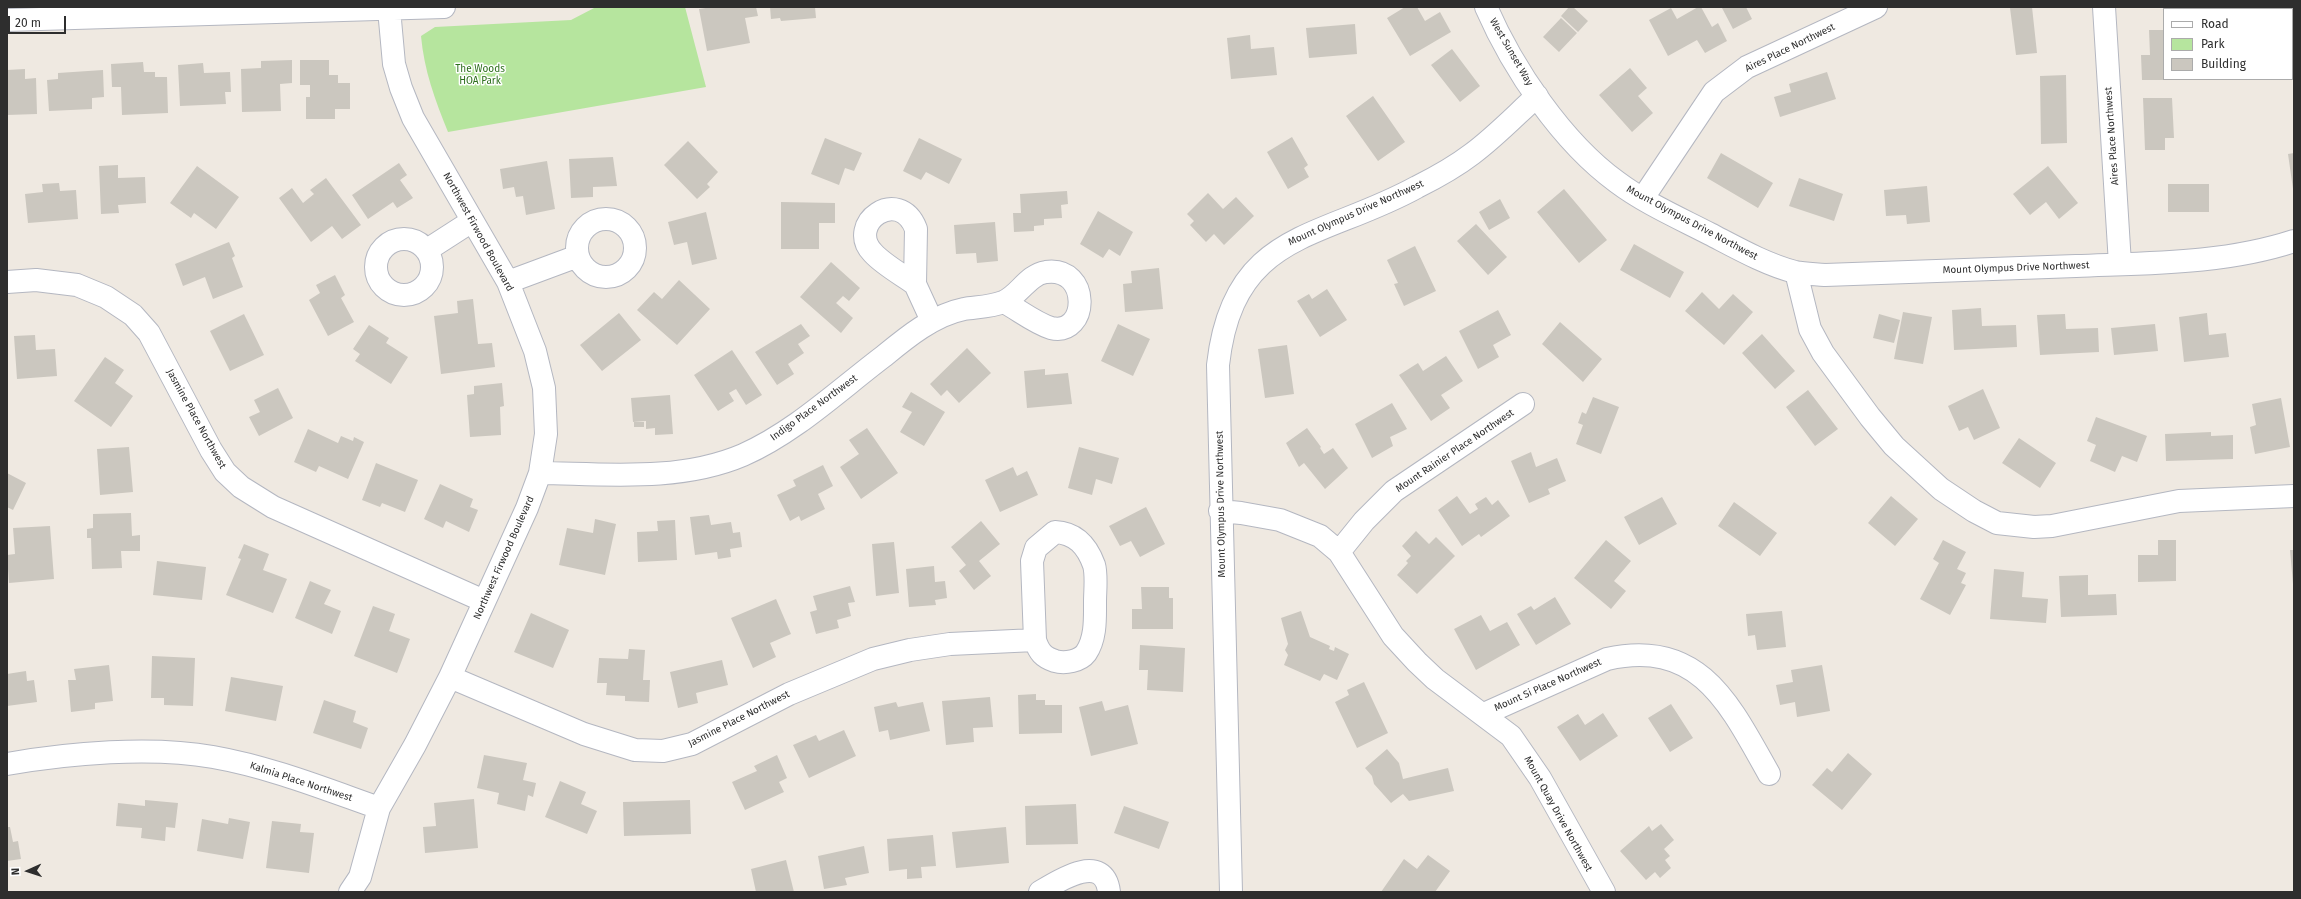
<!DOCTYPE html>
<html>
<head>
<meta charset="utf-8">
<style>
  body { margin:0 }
  #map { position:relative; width:2301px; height:899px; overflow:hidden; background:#efe9e1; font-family:"Fira Sans",sans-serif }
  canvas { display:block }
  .frame { position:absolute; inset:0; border:8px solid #2e2e2e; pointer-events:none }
  .legend { position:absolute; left:2163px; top:8px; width:130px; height:72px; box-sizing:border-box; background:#fff; border:1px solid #ababab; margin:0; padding:5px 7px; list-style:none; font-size:12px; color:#2e2e2e }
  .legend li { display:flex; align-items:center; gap:8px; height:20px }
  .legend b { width:20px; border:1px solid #ababab }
  .north { position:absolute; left:8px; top:851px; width:40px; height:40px; -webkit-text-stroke:3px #fff; paint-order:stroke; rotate:267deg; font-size:11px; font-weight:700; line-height:16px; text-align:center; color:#2e2e2e }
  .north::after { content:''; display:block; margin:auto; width:14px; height:18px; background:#2e2e2e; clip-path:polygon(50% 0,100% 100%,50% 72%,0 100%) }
  .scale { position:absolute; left:8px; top:16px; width:58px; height:18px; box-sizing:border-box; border:2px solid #2e2e2e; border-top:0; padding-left:5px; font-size:12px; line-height:14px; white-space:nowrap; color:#2e2e2e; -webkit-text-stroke:3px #fff; paint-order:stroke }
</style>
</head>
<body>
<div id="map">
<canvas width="2301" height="899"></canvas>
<div class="frame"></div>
<ul class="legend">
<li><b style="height:5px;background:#fff"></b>Road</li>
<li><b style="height:11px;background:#b6e59e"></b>Park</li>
<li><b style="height:11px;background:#cbc7bf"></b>Building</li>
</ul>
<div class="north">N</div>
<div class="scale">20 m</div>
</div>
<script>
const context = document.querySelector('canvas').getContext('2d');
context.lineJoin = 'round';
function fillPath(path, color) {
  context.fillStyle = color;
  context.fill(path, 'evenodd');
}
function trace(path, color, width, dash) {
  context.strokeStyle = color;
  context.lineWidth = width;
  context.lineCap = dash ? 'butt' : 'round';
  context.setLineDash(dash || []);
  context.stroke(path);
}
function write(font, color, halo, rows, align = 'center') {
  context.font = font + ' "Fira Sans",sans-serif';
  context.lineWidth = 3;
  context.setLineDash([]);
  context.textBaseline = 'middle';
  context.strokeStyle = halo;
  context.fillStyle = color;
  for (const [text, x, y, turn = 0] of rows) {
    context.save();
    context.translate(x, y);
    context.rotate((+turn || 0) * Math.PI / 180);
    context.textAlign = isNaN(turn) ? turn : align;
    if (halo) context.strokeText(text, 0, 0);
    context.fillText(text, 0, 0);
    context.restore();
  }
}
fillPath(new Path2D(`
  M596,7H685L706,87L448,132C435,100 424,70 421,36L435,27L571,20Z`), '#b6e59e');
fillPath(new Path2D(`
  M712,7H756L758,16L745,18L750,43L707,51L699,9Z
  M770,7H815L816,18L781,21L780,18L771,19Z
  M1405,7H1417L1425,21L1440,12L1451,32L1410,56L1387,18Z
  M1569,7H1573L1588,21L1578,32L1561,16Z
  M1698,7H1701L1712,27L1718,23L1727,41L1705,53L1697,40L1668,56L1649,20L1671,8L1677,19Z
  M1725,7H1746L1752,19L1733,29L1722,8Z
  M2032,7L2037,53L2016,55L2010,8Z
  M1561,18L1577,33L1559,52L1543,37Z
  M1355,24L1357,54L1309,58L1306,28Z
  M2149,30H2164V80H2142L2141,55H2150Z
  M1250,35L1251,49L1274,47L1277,75L1231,79L1227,38Z
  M1452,49L1480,86L1460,102L1431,65Z
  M292,60V83L280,84L281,111L242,112L241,69L261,68V61Z
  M300,60H329V75H338V83H350V109H335V119H306V97H310V85H300Z
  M143,62L144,72H155V77H167L168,113L122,115L121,87H112L111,64Z
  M203,63L204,73L230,72L231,92H225L226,104L180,106L178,65Z
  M1630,68L1647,88L1638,96L1653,113L1632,132L1599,95Z
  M25,69V79L36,78L37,114L7,115V70Z
  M103,70L104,97L92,98V109L49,111L47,80L58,79V73Z
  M1827,72L1836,99L1780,117L1774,97L1791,92L1789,84Z
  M2066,75L2067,143L2041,144L2040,76Z
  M1373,96L1405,142L1378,161L1346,116Z
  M2143,98H2172L2174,138H2165V150H2145Z
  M1292,137L1308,165L1304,168L1309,177L1288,189L1267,152Z
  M825,138L862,153L854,171L845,168L839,185L811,174Z
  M919,138L962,159L949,184L926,172L921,180L903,171Z
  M688,141L718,172L707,184L710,187L697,199L664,165Z
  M1721,153L1773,183L1758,208L1707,178Z
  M2294,153V189H2293L2288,154Z
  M613,157L617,186L593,187V197L571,198L569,159Z
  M547,161L555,209L526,215L523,196L516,197L514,187L503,189L500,169Z
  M399,163L407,175L400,180L413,198L397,208L393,202L368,219L352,195Z
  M118,165V178L145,177L146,203L118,205L119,213L101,214L99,166Z
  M197,166L239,197L216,229L194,213L191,218L170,203Z
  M2048,166L2078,203L2059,219L2046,202L2030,215L2013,194Z
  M326,178L361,225L342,239L332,226L311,242L279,198L292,188L303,203L314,194L310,190Z
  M1799,178L1843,194L1834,221L1789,206Z
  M59,183L60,191L76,190L78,219L28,223L25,194L43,192L42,184Z
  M2168,184H2209V212H2168Z
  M1927,186L1930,222L1907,224L1906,215L1886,216L1884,190Z
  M1564,189L1607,240L1579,263L1537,212Z
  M1067,191L1068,204L1061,205L1062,218L1044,219V225L1034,226V231L1014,232L1013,213H1021L1020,194Z
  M1208,193L1223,209L1236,197L1254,216L1224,245L1214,234L1206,242L1190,225L1194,221L1187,214Z
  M1500,199L1510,218L1489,230L1479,212Z
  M781,202L835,203V223H819V249H781Z
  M1098,211L1133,232L1120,256L1109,249L1103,258L1080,244Z
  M706,212L717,259L692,265L687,242L674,245L668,222Z
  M995,222L998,261L977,263L976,253L956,254L954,225Z
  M1476,224L1507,257L1488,275L1457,241Z
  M229,242L235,256L232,258L243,287L213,299L205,277L183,286L175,264Z
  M1634,244L1684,272L1670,298L1620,270Z
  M1415,246L1436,291L1404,306L1394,284L1398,283L1387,260Z
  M831,262L860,288L849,301L843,296L836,303L853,318L841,333L800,297Z
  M1159,268L1163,309L1125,312L1123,284L1132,283L1131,271Z
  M335,275L345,295L341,298L354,322L328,336L309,300L320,293L316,285Z
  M679,280L710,309L677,345L637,310L654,292L662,299Z
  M1327,289L1347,320L1320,337L1297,301L1309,294L1312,299Z
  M1702,292L1719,309L1733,294L1753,312L1724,345L1685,311Z
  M473,299L478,344L492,343L495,367L441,374L434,316L458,313L457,301Z
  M1981,308L1982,326L2016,325L2017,347L1954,350L1952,310Z
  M1498,310L1511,335L1493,345L1499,357L1478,369L1459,331Z
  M1903,312L1932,317L1923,364L1894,359Z
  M619,313L641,340L602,371L580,345Z
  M2207,313L2209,335L2226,333L2229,357L2184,362L2179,317Z
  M244,314L264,355L230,371L210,331Z
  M1879,314L1900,320L1894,343L1873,338Z
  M2065,314L2066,329L2098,328L2099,352L2040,355L2037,315Z
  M1560,322L1602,359L1583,382L1542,344Z
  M801,324L810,336L798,344L804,353L788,364L794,374L777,385L755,352Z
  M1118,324L1150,339L1133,376L1101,361Z
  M2155,324L2158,351L2114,355L2111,328Z
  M369,325L389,338L386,343L408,357L391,384L355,361L360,354L353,349Z
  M1762,334L1795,371L1775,389L1742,353Z
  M35,335L36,350L55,349L57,376L17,379L14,336Z
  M1287,345L1294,394L1265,398L1258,349Z
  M967,348L991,373L959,403L947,390L941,396L930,384Z
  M732,350L762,395L746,405L736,389L729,393L734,401L718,411L694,375Z
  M1446,356L1463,381L1441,395L1450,408L1431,421L1399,375L1418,363L1423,371Z
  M105,357L124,370L115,383L133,396L111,427L74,401Z
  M1045,369V375L1068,373L1072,404L1027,408L1024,371Z
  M502,383L504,406L500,407L501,435L470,437L467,395L474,394V386Z
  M278,388L293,418L259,436L249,417L260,412L254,400Z
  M1983,389L2000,428L1974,440L1968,427L1959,431L1948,406Z
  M1808,390L1838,429L1815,446L1786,407Z
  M911,392L945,412L924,446L900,432L912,412L902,407Z
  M670,395L673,434L655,435V428L646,429V421L633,422L631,398Z
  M1593,397L1619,407L1601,454L1576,444L1583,425L1578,423L1582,412L1586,414Z
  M2281,398L2290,447L2255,454L2250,427L2256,425L2252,404Z
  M1392,403L1407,429L1390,437L1393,446L1372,458L1355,424Z
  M2096,417L2147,436L2137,462L2122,456L2115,472L2090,461L2096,445L2087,441Z
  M634,422H644V427H634Z
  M867,428L898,473L861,499L840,467L859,454L849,440Z
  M1307,428L1321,447L1320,448L1324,454L1333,448L1348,468L1325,489L1304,463L1299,467L1286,443Z
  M308,429L338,443L341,436L353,441L354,437L364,442L348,479L319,466L316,472L294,462Z
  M2211,432V436L2233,435V459L2166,461L2165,434Z
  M2019,438L2056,463L2040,488L2002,463Z
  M129,447L133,492L100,495L97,449Z
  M1079,447L1119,458L1112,484L1096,479L1092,495L1068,488Z
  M1531,452L1536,467L1557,458L1566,481L1548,489L1550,494L1529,503L1511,461Z
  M376,463L418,480L405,512L382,503L380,507L362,500Z
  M823,465L833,486L818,494L825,509L801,521L799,516L790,521L777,495L796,486L793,480Z
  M1013,467L1017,476L1027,471L1038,495L1000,512L985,480Z
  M7,473L26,483L13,510L7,507Z
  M440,484L473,499L470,507L478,510L469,532L446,521L443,528L424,519Z
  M1457,496L1470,514L1478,509L1475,504L1486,497L1492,505L1498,500L1510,516L1481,537L1479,534L1462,546L1438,510Z
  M1891,496L1918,519L1895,546L1868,523Z
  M1662,497L1677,524L1639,545L1624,517Z
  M1734,502L1777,533L1760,556L1718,526Z
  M1146,507L1165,544L1140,557L1131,541L1120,546L1109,526Z
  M131,513L132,536L140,535V551H121L122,568L92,569L91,538H87V529L93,528V514Z
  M709,515L711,525L731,522L733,533L740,532L742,547L730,549L731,557L718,559L717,552L695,555L690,517Z
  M595,519L616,524L605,575L559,565L567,528L593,533Z
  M675,520L677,560L638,562L637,532L658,531L657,521Z
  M981,521L1000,544L979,561L991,576L974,590L959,571L966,565L951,547Z
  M50,526L54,579L9,583L7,555L15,554L13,528Z
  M1416,531L1429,544L1436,537L1455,556L1417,594L1397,575L1408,563L1406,561L1411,556L1402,546Z
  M1606,540L1631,561L1614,581L1626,591L1611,609L1574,578Z
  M1943,540L1966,552L1957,569L1966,573L1961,583L1966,585L1950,615L1920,599L1939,563L1933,559Z
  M2158,540H2176V581L2138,582V555H2158Z
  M894,542L899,593L876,596L872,544Z
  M244,544L269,554L263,570L287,579L273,613L226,595L241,559L238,558Z
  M2290,550H2294V584H2293Z
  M157,561L206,567L202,600L153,595Z
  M934,566L935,582L945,581L947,598L935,600L936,605L909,607L906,569Z
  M1994,569L2024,572L2022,597L2048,599L2046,623L1990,619Z
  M2088,575V595L2116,594L2117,615L2061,617L2059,576Z
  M310,581L331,590L324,604L341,611L332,634L295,618Z
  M850,586L855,602L848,603L851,616L837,620L839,628L816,634L810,612L817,610L813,596Z
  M1141,587H1169V598H1173V629H1132V609H1142Z
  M1555,597L1571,624L1536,645L1517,614L1531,606L1534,610Z
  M776,599L791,634L770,643L776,657L753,668L731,618Z
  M373,606L395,614L389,631L410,639L397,673L354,656Z
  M1301,611L1310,637L1330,646L1329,649L1334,651L1335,647L1349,654L1337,680L1324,674L1320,681L1284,665L1288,655L1285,650L1288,644L1281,618Z
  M1782,611L1786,647L1757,650L1755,635L1748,636L1746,614Z
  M531,613L569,630L553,668L514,652Z
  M1481,615L1490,631L1507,622L1520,645L1476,670L1454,629Z
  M1140,645L1185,648L1183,692L1147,690L1148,670H1139Z
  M629,649L645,650L643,680H650L649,702L625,701V696L606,695L607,683H597L599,658L628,659Z
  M152,656L195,658L193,706L164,705V698H151Z
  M722,660L728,685L696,693L698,703L678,708L670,672Z
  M109,665L113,701L95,703V709L71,712L68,680H76L74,669Z
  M1822,665L1830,711L1797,717L1795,702L1780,705L1776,685L1793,682L1791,670Z
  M26,671L27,681L34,680L37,702L7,706V674Z
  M231,677L283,686L276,721L225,711Z
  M1364,682L1388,733L1357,748L1335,702L1349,695L1347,690Z
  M1036,694V700H1045V705H1062V733L1019,734L1018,695Z
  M990,697L993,727L973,728L974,742L946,745L942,701Z
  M324,700L356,711L353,722L368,728L361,749L313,733Z
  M1102,701L1105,711L1128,705L1138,744L1091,756L1079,707Z
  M896,702L898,707L923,702L930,731L890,740L888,730L879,732L874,707Z
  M1671,704L1693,738L1670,752L1648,718Z
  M1603,713L1618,736L1580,761L1557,727L1578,714L1585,725Z
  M844,730L856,756L809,778L793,745L816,735L819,741Z
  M1387,749L1399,763L1403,779L1448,768L1454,791L1409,801L1403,794L1391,803L1374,784L1372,776L1365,768Z
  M1848,753L1872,774L1842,810L1812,785L1827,768L1832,772Z
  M484,755L527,763L523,780L536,783L533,797L528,795L525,811L497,804L499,793L477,788Z
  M777,755L787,778L779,782L784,792L745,810L732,782L757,771L754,766Z
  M560,781L586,792L581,804L597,811L587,834L545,817Z
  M474,799L478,848L425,853L423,827L436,826L434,803Z
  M145,800L178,803L175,828L166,827L165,841L141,838L142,828L116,826L118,803L145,806Z
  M690,800L691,834L624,836L623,802Z
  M1076,804L1078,844L1026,845L1025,806Z
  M1124,806L1169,822L1159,849L1114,833Z
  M229,818L250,822L243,859L197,851L202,819L228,824Z
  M272,821L301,824L300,832L314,833L309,873L266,868Z
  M1661,824L1674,840L1664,849L1670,856L1665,860L1671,868L1660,878L1655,872L1646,880L1620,851L1649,826L1652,831Z
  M7,827H10L13,842L18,841L21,859L7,861Z
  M1006,827L1009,863L956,868L952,832Z
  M933,835L936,866L921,867L922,878L907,879V869L889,871L887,839Z
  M864,846L869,873L845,878L847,885L824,889L818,856Z
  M1428,855L1450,871L1435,892H1381L1404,859L1417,869Z
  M786,860L794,892H756L751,869Z`), '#cbc7bf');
const minor = new Path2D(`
  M1486,7C1513,69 1562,142 1617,182C1645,203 1679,218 1710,234C1737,248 1765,264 1795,272C1805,274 1815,274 1825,275C1909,272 1992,269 2076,266C2149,263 2224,264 2294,241
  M2104,7L2120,264
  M7,20L444,7
  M1643,198L1714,92L1747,67L1876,7
  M577 248a29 29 0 1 1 58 0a29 29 0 1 1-58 0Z
  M376 267a28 28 0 1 1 56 0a28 28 0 1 1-56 0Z
  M427,250L472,221
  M1796,272L1810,329L1823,353L1870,417L1894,446L1941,489L1974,511L1997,523L2034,527L2052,526L2179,501L2294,496
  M7,282L36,280L77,285L106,297L133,315L149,333L211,450L225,472L241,487L273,507L484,601
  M508,282L578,256
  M915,284C901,274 884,265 873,253C845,224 899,185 916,229L915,284L932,321
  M540,473C606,474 680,482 743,455C795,432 839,390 884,356C907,337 934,315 964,309C976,307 991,307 1003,302C1019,296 1027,275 1046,272C1091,266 1089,337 1051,328C1035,323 1019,310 1004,302
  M1220,511L1241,513L1280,520L1320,536L1339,552L1393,636L1417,662L1435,679L1511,736L1540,778L1604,892
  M1055,532C1076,533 1087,546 1094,565C1097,575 1095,591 1095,602C1095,619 1096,638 1086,653C1080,661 1065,664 1055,661C1043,657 1039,652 1035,640L1032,561L1036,548Z
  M1339,552L1364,521L1394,491L1523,404
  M450,677L584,734L635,750L663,751L692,744L789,694L873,659L910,650L950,644L1035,640
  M1484,714L1607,659C1700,638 1730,705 1769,774
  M7,764C69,753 151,746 213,757C270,767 325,789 379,808
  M350,892L360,877L379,808L415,745L450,677L527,508L540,473L546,434L544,388L535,351L508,282L413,118L401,88L394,64L389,9
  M1040,892C1058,881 1104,851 1109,892
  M1231,892L1218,365C1233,230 1321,240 1417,187C1435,178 1455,167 1472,154C1495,137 1516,115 1537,96`);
trace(minor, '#b4b7c1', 24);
trace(minor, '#fff', 22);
write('10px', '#2e2e2e', '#fff', [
  ["Aires Place Northwest",1790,48,-26],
  ["West Sunset Way",1511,52,60],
  ["Aires Place Northwest",2112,136,-94],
  ["Mount Olympus Drive Northwest",1356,213,-24],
  ["Mount Olympus Drive Northwest",1692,223,28],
  ["Northwest Firwood Boulevard",478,232,61],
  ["Mount Olympus Drive Northwest",2016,268,-2],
  ["Indigo Place Northwest",814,408,-36],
  ["Jasmine Place Northwest",196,419,61],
  ["Mount Rainier Place Northwest",1455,451,-34],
  ["Mount Olympus Drive Northwest",1221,504,-91],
  ["Northwest Firwood Boulevard",504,558,-66],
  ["Mount Si Place Northwest",1548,685,-24],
  ["Jasmine Place Northwest",739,719,-27],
  ["Kalmia Place Northwest",301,782,18],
  ["Mount Quay Drive Northwest",1558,814,61]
]);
write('10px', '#2c6e1b', '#fff', [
  ["The Woods",480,69],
  ["HOA Park",480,81]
]);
</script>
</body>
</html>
